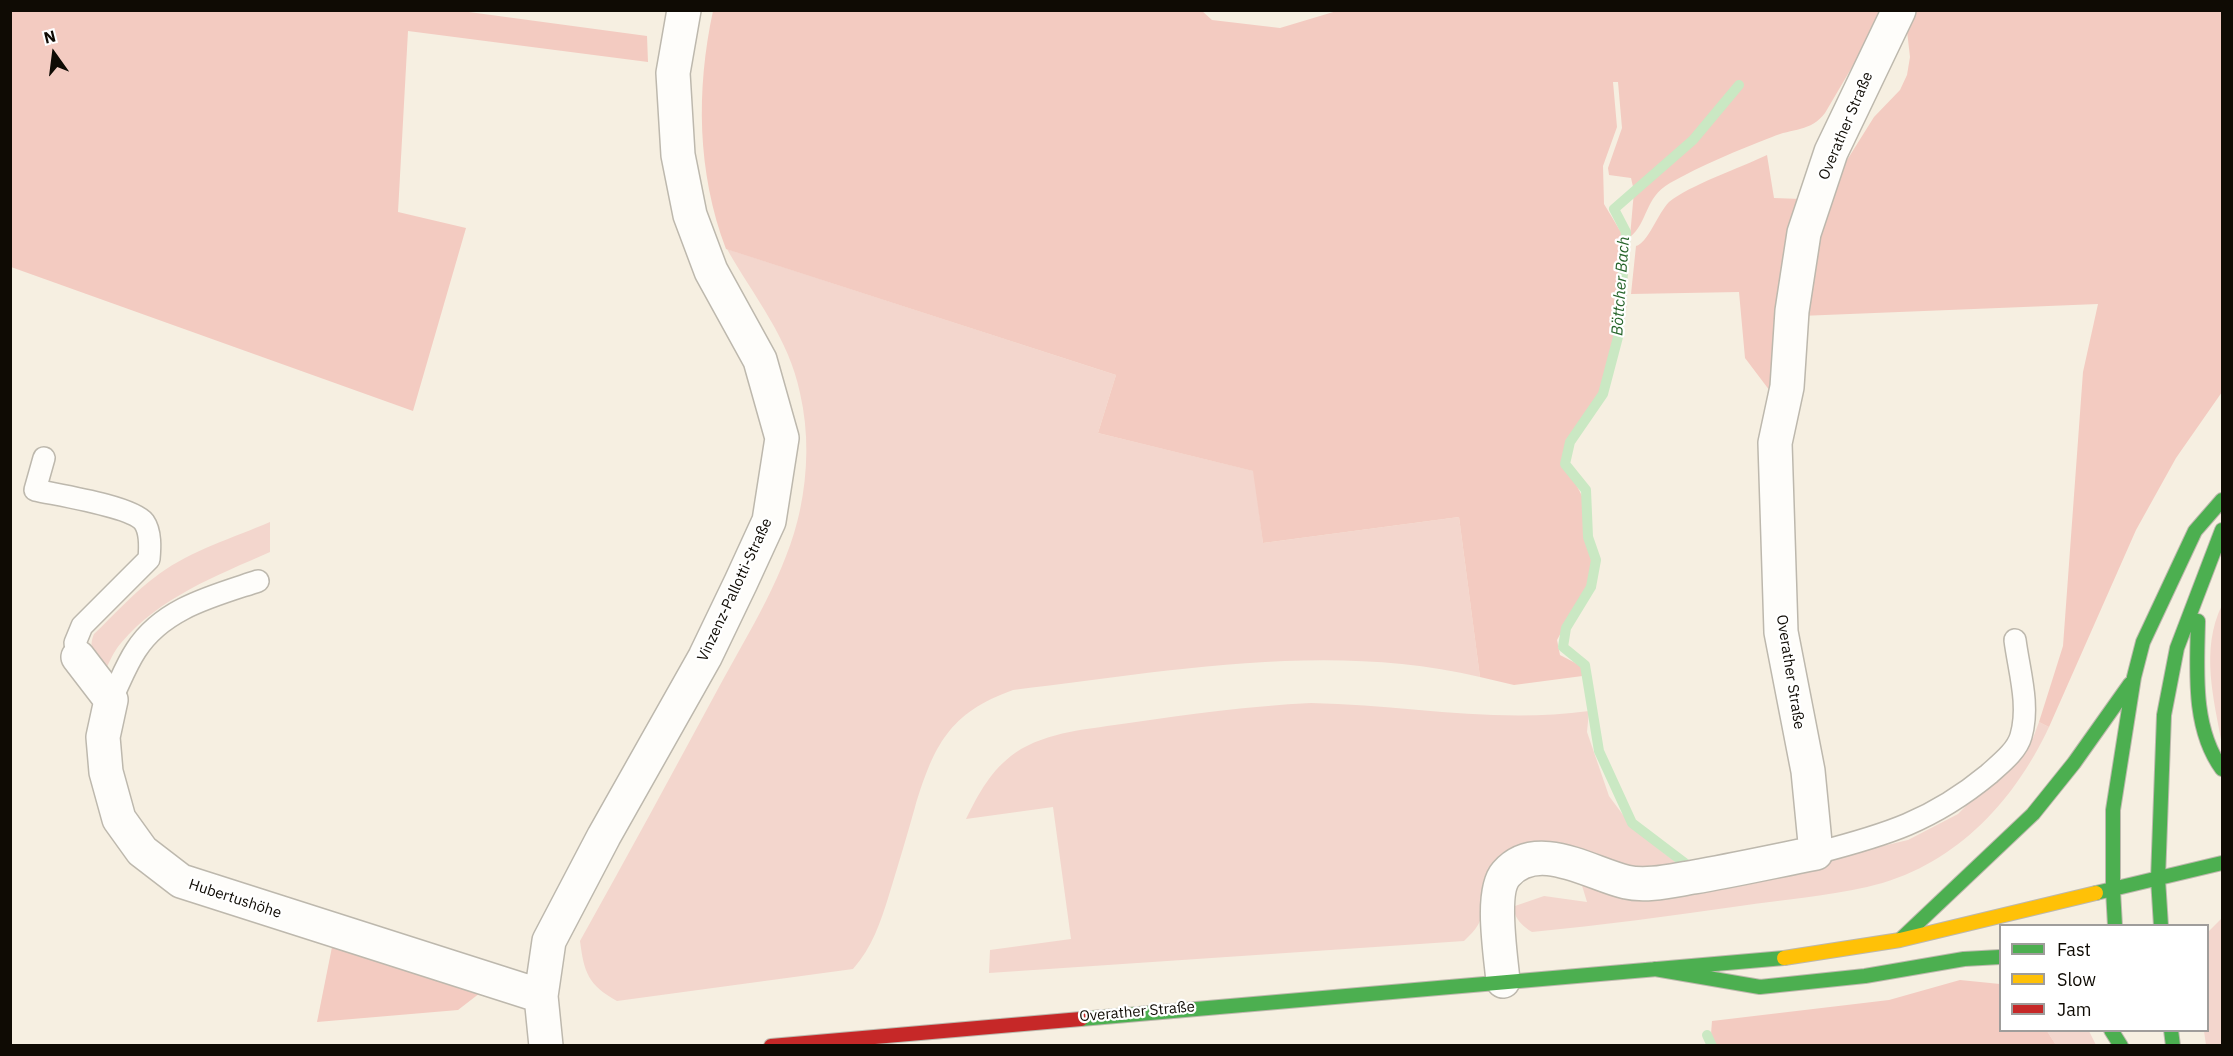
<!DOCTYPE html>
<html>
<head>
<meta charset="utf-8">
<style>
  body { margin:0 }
  #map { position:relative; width:2233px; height:1056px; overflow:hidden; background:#f6efe1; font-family:"IBM Plex Sans",sans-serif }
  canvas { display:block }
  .frame { position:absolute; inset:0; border:12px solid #0f0b04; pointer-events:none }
  .legend { position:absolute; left:1999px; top:924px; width:210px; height:108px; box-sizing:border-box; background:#fff; border:2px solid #9f9d9b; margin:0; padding:8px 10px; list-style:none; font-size:18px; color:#0f0b04 }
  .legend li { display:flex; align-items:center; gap:12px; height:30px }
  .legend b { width:30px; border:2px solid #9f9d9b }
  .north { position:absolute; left:24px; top:24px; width:60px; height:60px; -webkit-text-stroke:4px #fff; paint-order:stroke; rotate:346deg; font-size:16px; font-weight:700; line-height:24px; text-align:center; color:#0f0b04 }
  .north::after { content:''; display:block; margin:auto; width:21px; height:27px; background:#0f0b04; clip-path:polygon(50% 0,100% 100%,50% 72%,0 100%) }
</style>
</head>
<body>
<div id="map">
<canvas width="2233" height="1056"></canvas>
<div class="frame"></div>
<ul class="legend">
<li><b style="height:8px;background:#4caf50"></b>Fast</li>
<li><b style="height:8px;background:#ffc107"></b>Slow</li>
<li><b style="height:8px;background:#c62828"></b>Jam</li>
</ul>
<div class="north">N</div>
</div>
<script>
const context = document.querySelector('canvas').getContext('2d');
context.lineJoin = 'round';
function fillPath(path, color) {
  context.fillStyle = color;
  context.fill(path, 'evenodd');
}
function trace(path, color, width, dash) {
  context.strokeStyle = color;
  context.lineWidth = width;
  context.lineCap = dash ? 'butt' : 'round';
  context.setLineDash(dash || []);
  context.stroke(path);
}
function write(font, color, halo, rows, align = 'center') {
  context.font = font + ' "IBM Plex Sans",sans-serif';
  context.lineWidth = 4.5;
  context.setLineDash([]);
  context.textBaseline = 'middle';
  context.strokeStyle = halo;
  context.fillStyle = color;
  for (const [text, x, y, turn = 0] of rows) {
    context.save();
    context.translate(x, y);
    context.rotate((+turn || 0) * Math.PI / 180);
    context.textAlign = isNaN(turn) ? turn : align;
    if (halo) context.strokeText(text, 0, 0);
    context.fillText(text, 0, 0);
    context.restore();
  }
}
fillPath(new Path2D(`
  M727,249L1116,375L1098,433L1254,471L1263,543L1459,517L1480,677C1326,641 1167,672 1013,690C949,713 934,745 915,807C907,836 898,865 889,895C881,921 872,948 853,969L617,1001C588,985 584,972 580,941C627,857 673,772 719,687C749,632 787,572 800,510C808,472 809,432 800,393C789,338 754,297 727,249Z
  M270,522V552C216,576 160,597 121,643C113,652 108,665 103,676C96,662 87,650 94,634C115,614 135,591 159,574C192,550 233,538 270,522Z
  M2222,605V745C2214,699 2200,650 2222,605Z
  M1311,703C1407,705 1495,724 1589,711L1587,732L1609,796L1632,827L1646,834L1658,848L1682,867L1648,872L1588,856L1483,888C1476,916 1491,916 1464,941L989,973L990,950L1071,939L1053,807L966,819C979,793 991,770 1015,753C1047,731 1091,729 1129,723C1190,714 1250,706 1311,703Z
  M2039,722L2049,727C2013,804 1952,868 1867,887C1825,896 1782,900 1740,906C1671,916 1602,925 1532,932C1514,921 1512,910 1510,889L1515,906L1544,896L1587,902L1580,879L1727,883L1908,840L1958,814L2033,738Z
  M2222,918V1045H2206L2204,1031L2208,1030V932Z
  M2047,1031H2089L2096,1045H2056Z`), '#f3d6cd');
fillPath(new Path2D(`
  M1201,10L1212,20L1280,28L1340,10L1885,11L1825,113C1811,132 1792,128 1772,137C1738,150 1702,165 1670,183C1644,198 1648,223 1630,237L1634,191L1631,178L1609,175L1608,168L1622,128L1618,82H1613L1617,127L1603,166L1604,204L1625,239L1628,256L1626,313L1608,390L1595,412L1580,427L1563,458L1587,506L1590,522L1588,550L1593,564L1592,576L1557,640L1560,655L1585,668L1590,675L1514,685L1480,677L1459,517L1263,543L1253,471L1098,433L1116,375L726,249C697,172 696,90 713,11Z
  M10,11L454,10L647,36L648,62L408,31L398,212L466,228L413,411L11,267Z
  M1917,11H2222V392L2176,458L2136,530L2049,727L2039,722L2063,646L2083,372L2098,304L1800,316L1801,295L1837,176L1874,117L1900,90L1907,75L1910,57L1907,31Z
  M1767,155L1774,198L1801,199L1776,399L1745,358L1739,292L1631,294L1636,246C1648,243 1658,213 1669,202C1688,186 1742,167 1767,155Z
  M332,947L480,993L458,1010L317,1022Z
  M1960,980L2000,984V1030L2047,1031L2056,1045L1717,1046L1711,1034L1712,1021L1889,1000Z`), '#f3cbc1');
trace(new Path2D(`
  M1686,864L1632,823L1599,751L1585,665L1563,647L1566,628L1591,587L1596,560L1588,537L1586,490L1565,464L1570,442L1603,394L1618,337L1626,232L1614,209L1693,140L1739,85
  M1707,1035L1712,1046`), '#cae8c3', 10);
const lane = new Path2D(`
  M44,458L35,490C57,495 131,506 144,522C151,532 150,548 149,559L82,626L75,643L78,657
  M111,700C119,684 126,665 136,650C163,608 213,596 258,581
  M1816,853C1886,835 1932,821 1989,774C2000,764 2017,751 2021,736C2030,705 2019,671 2015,640`);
const street = new Path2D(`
  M78,657L111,700L103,737L106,772L119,819L142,851L181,881L541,996
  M1503,981C1501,957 1490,892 1506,874C1537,838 1591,874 1626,882C1647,887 1674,880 1694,877C1735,870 1775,861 1816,853L1808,771L1781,632L1775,443L1787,387L1792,311L1804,233L1831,152L1899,10
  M546,1046L541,996L549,941L604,836L705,657L741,582L769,521L782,438L760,360L711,271L690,215L678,155L673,73L684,10`);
const fast = new Path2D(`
  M2198,621C2197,670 2192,728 2222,769
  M2158,879L2164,715L2177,648L2222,530
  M2158,879L2161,926
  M2113,890V810L2134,677L2143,642L2195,531L2222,500
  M2113,890L2115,926
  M2096,893L2222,863
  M1901,939L2033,814L2074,763L2130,684
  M1655,969L1760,987L1865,976L1964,959L2000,957
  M1081,1019L1784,958
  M2111,1030L2121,1046
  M2171,1030L2173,1046`);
const slow = new Path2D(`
  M1784,958L1900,940L2096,893`);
const jam = new Path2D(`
  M771,1046L1081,1019`);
trace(lane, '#bdb8ad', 24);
trace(street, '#bdb8ad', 36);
trace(fast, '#bdb8ad', 16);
trace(slow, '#bdb8ad', 16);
trace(jam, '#bdb8ad', 16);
trace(lane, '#fefdfa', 21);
trace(street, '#fefdfa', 33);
trace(fast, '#4caf50', 14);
trace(slow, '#ffc107', 14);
trace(jam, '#c62828', 14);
write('15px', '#0f0b04', '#fff', [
  ["Overather Straße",1846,126,-67],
  ["Vinzenz-Pallotti-Straße",735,590,-65],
  ["Overather Straße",1790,672,81],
  ["Hubertushöhe",235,899,18],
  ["Overather Straße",1137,1012,-5]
]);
write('italic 16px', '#26642a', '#fff', [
  ["Böttcher Bach",1621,286,-86]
]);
</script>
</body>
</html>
